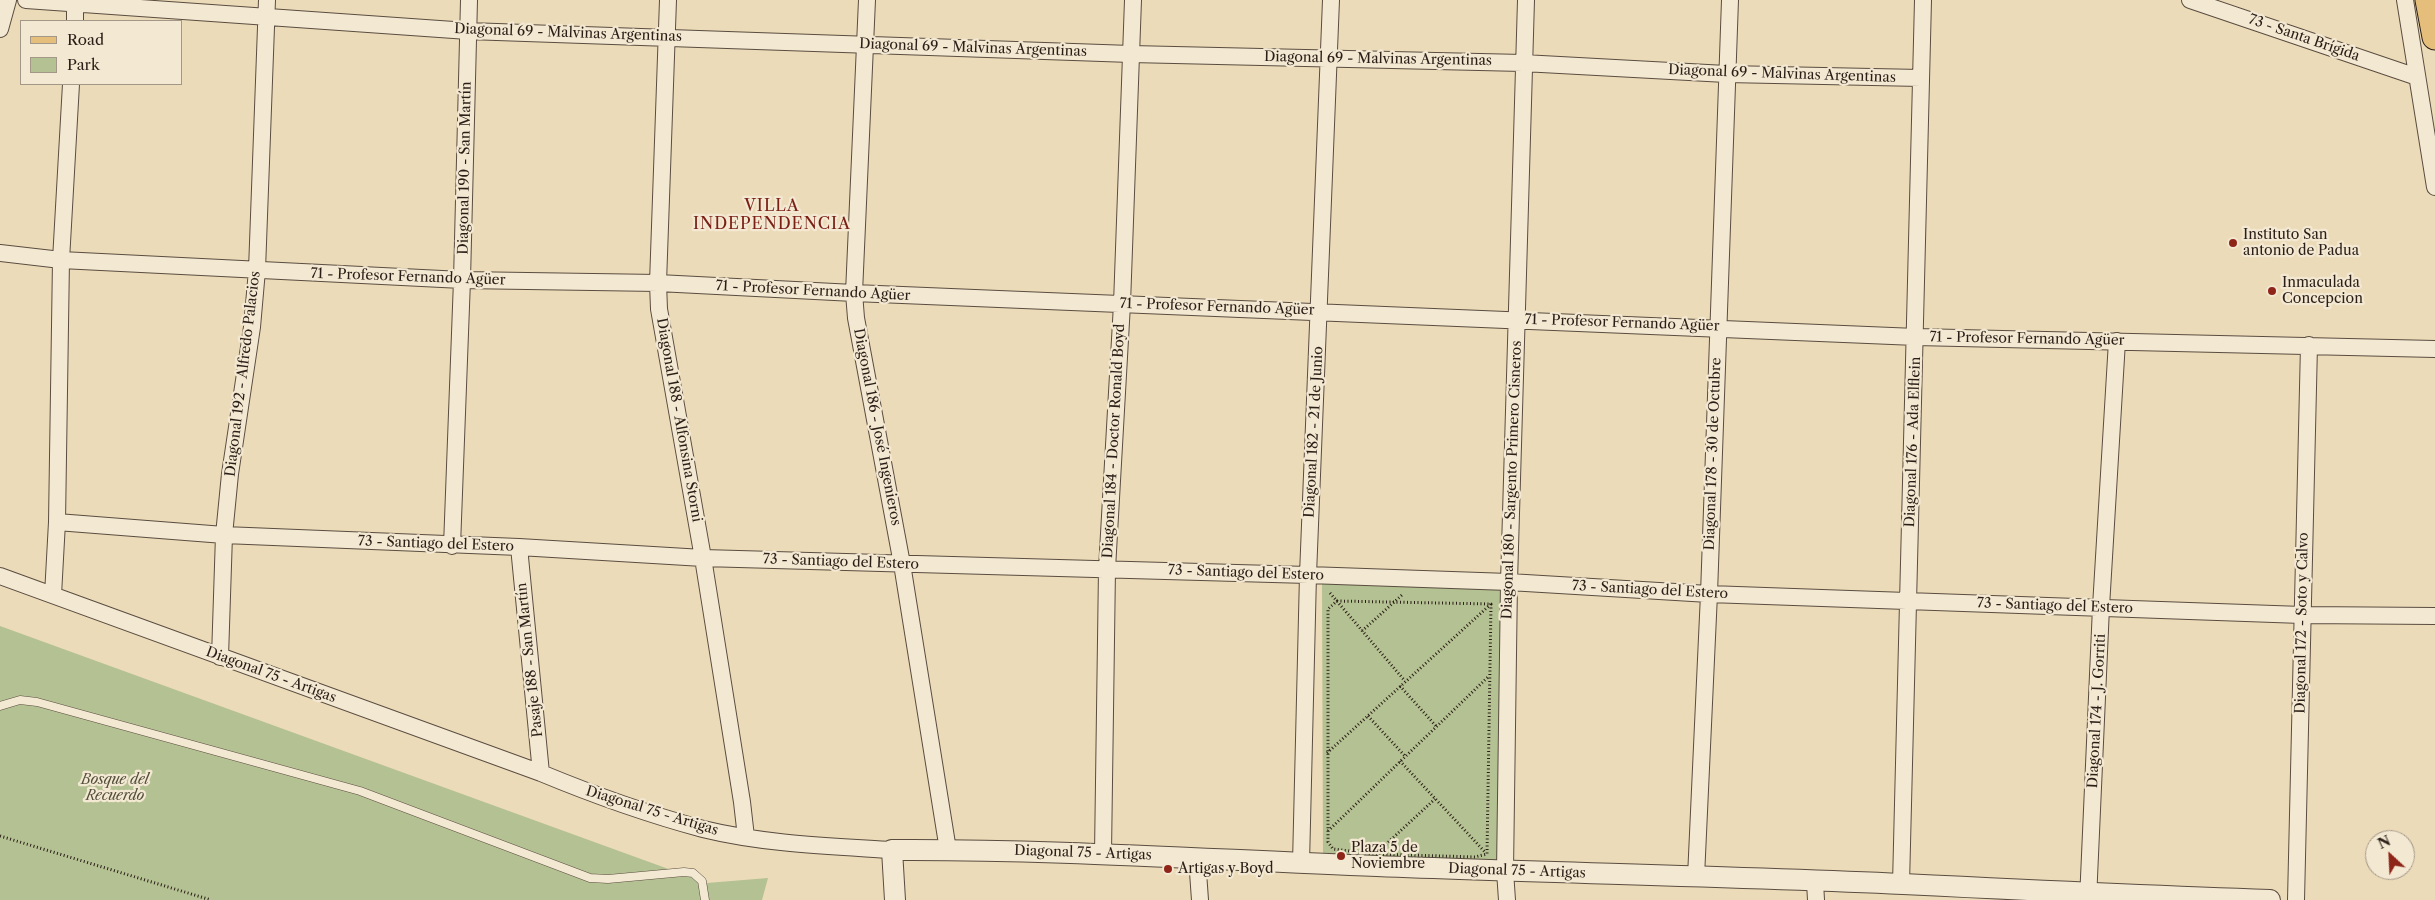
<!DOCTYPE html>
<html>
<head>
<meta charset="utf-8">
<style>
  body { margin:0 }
  #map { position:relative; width:2435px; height:900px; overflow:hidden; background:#ecdbb9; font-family:"Libre Caslon Text",serif }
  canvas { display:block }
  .legend { position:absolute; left:20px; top:20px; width:162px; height:65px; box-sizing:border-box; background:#f3e8d2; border:1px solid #a39787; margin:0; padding:6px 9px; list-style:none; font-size:15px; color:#2a1e17 }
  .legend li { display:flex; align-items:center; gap:10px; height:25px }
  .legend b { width:25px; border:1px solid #a39787 }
  .north { position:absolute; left:2365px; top:830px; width:50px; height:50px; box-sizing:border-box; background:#f3e8d2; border:1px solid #a39787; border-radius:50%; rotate:335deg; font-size:14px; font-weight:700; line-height:20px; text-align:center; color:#2a1e17 }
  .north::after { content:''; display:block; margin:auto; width:18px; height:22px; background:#8f2418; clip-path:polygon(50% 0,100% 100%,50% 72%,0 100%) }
</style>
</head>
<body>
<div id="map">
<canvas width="2435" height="900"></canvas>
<ul class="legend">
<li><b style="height:6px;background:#e6be7c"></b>Road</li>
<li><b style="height:14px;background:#b4c192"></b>Park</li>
</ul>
<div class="north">N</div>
</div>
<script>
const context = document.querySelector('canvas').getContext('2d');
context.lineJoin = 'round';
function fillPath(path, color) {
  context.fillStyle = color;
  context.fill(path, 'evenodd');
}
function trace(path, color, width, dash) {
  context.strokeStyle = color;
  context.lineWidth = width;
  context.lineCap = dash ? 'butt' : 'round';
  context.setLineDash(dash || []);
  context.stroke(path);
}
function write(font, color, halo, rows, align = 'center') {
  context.font = font + ' "Libre Caslon Text",serif';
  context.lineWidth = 4.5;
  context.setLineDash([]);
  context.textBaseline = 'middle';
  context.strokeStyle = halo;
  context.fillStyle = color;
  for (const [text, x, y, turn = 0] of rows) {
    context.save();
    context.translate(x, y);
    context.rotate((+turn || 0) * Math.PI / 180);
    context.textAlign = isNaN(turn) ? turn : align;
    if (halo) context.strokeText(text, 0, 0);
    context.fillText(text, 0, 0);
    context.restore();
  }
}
fillPath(new Path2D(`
  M1322,581L1502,588L1498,865L1323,860Z
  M0,626L707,883L768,878L762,900H0Z`), '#b4c192');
const service = new Path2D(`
  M0,706L20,700L37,702L360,791L590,878L608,879L684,872L693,873L702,881L705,900`);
const minor = new Path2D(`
  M26,0L468,31L1131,54L1523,63L1726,74L1921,78
  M668,0L658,283L659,309L703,558L742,802L746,837
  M867,0L854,293L856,318L902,564L948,850
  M2190,0L2417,77
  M2405,0L2435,187
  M75,21V5
  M0,29L8,0
  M0,253L61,260L462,280L658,283L854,293L1916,337L2435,349
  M57,522L224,535L519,547L703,558L1308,575L1509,582L1709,594L2302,615L2435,616
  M452,546L462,280L469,0
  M519,547L541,773
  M0,576L541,773C594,795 647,814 703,829C764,844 829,846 892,850
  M53,595L57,522L61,260L71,84
  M220,657L224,535L230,474L252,327L257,270L267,0
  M1103,853L1107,569L1122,304L1133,0
  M1197,858L1200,900
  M1301,863L1308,575L1331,0
  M1696,877L1709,594L1730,0
  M1815,882L1816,900
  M1901,884L1923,0
  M1507,900L1505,871L1509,582L1526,0
  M2088,900L2101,607L2117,341
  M2296,900L2309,345`);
const tertiary = new Path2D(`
  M895,900L892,850C1054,849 1215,860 1377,866C1552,873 1728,876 1903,884C2025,890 2147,896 2270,900`);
const primary = new Path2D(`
  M2428,0L2435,37`);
trace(service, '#5a4d40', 9);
trace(minor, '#5a4d40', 18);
trace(tertiary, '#5a4d40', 22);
trace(primary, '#2a1e17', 27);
trace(new Path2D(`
  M1330,593L1405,681
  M1337,601L1491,604L1487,854L1475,857L1375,854L1333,849L1328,842V609Z
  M1362,631L1402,595
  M1400,686L1436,726
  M1368,716L1405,756
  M1327,753L1491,604
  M1400,761L1485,852
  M1328,831L1489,676
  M0,836L211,900
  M1383,847L1435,799`), '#2a1e17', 3, [1, 2.5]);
trace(service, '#f3e8d2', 8);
trace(minor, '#f3e8d2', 16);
trace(tertiary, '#f3e8d2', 20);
trace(primary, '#e6be7c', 25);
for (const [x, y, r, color] of [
  [2233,243,5,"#8f2418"],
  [2272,291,5,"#8f2418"],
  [1341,856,5,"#8f2418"],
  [1168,869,5,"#8f2418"]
]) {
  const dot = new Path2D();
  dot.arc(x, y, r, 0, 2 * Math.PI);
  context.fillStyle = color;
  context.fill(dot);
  trace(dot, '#f3e8d2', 2);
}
write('14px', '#2a1e17', '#f3e8d2', [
  ["Diagonal 69 - Malvinas Argentinas",568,33,2],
  ["73 - Santa Brígida",2304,38,19],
  ["Diagonal 69 - Malvinas Argentinas",973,48,2],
  ["Diagonal 69 - Malvinas Argentinas",1378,59,1],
  ["Diagonal 69 - Malvinas Argentinas",1782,74,2],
  ["Diagonal 190 - San Martín",465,168,-89],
  ["71 - Profesor Fernando Agüer",408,277,2],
  ["71 - Profesor Fernando Agüer",813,291,3],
  ["71 - Profesor Fernando Agüer",1217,307,2],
  ["71 - Profesor Fernando Agüer",1622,323,2],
  ["71 - Profesor Fernando Agüer",2027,339,1],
  ["Diagonal 192 - Alfredo Palacios",243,374,-83],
  ["Diagonal 188 - Alfonsina Storni",679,420,80],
  ["Diagonal 186 - José Ingenieros",877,427,79],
  ["Diagonal 182 - 21 de Junio",1314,432,-87],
  ["Diagonal 184 - Doctor Ronald Boyd",1114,441,-87],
  ["Diagonal 176 - Ada Elflein",1913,442,-88],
  ["Diagonal 178 - 30 de Octubre",1713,454,-88],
  ["Diagonal 180 - Sargento Primero Cisneros",1512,480,-88],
  ["73 - Santiago del Estero",436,544,2],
  ["73 - Santiago del Estero",841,562,2],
  ["73 - Santiago del Estero",1246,573,2],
  ["73 - Santiago del Estero",1650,590,3],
  ["73 - Santiago del Estero",2055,606,2],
  ["Diagonal 172 - Soto y Calvo",2302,623,-89],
  ["Pasaje 188 - San Martín",530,660,-96],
  ["Diagonal 75 - Artigas",271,675,20],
  ["Diagonal 174 - J. Gorriti",2097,711,-87],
  ["Diagonal 75 - Artigas",652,811,17],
  ["Diagonal 75 - Artigas",1083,853,2],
  ["Diagonal 75 - Artigas",1517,871,2]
]);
write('14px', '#2a1e17', '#f3e8d2', [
  ["Instituto San",2243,235],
  ["antonio de Padua",2243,251],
  ["Inmaculada",2282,283],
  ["Concepcion",2282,299],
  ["Plaza 5 de",1351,848],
  ["Noviembre",1351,864],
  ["Artigas y Boyd",1178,869]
], 'left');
write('italic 14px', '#534f3c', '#f3e8d2', [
  ["Bosque del",115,780],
  ["Recuerdo",115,796]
]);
context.letterSpacing = '1px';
write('16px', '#7a1f14', '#f3e8d2', [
  ["VILLA",772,206],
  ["INDEPENDENCIA",772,224]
]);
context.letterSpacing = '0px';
</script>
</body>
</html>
